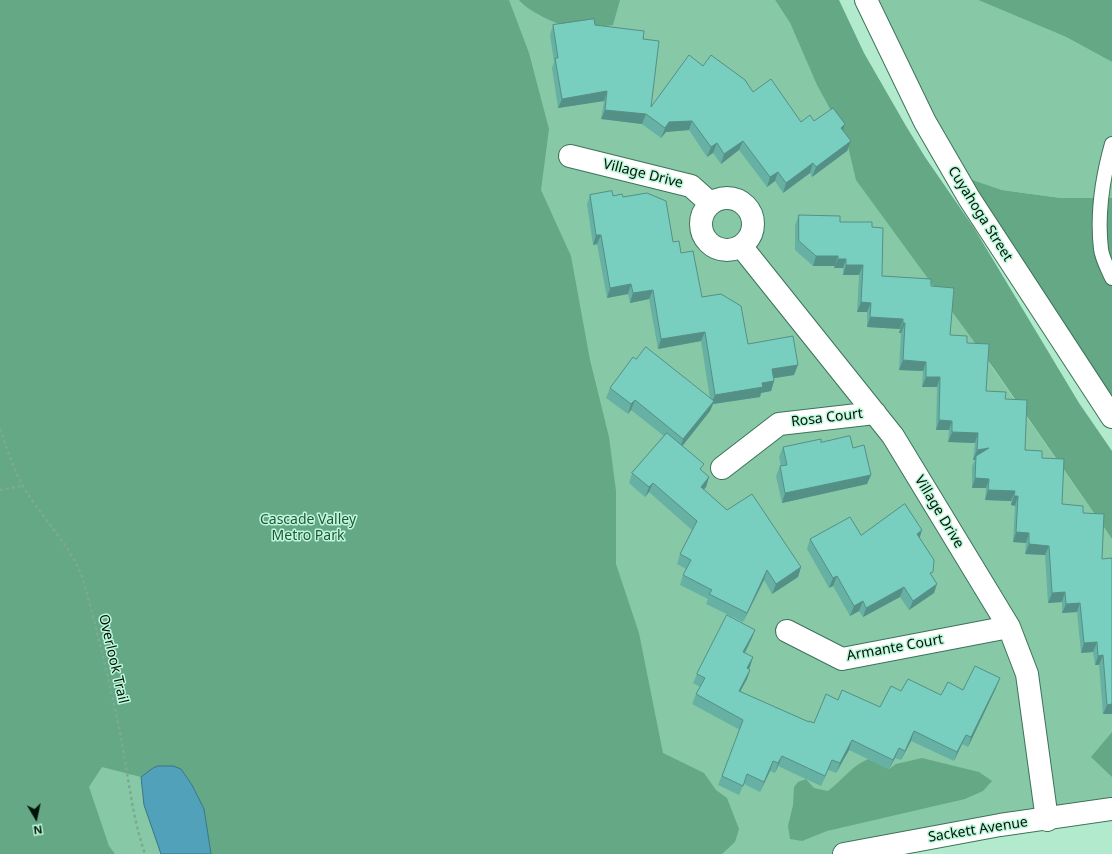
<!DOCTYPE html>
<html>
<head>
<meta charset="utf-8">
<style>
  body { margin:0 }
  #map { position:relative; width:1112px; height:854px; overflow:hidden; background:#b1eacc; font-family:"Noto Sans",sans-serif }
  canvas { display:block }
  .north { position:absolute; left:16px; top:798px; width:40px; height:40px; -webkit-text-stroke:3px #bef7d9; paint-order:stroke; rotate:171deg; font-size:11px; font-weight:700; line-height:16px; text-align:center; color:#00130a }
  .north::after { content:''; display:block; margin:auto; width:14px; height:18px; background:#00130a; clip-path:polygon(50% 0,100% 100%,50% 72%,0 100%) }
</style>
</head>
<body>
<div id="map">
<canvas width="1112" height="854"></canvas>
<div class="north">N</div>
</div>
<script>
const context = document.querySelector('canvas').getContext('2d');
context.lineJoin = 'round';
function fillPath(path, color) {
  context.fillStyle = color;
  context.fill(path, 'evenodd');
}
function trace(path, color, width, dash) {
  context.strokeStyle = color;
  context.lineWidth = width;
  context.lineCap = dash ? 'butt' : 'round';
  context.setLineDash(dash || []);
  context.stroke(path);
}
function write(font, color, halo, rows, align = 'center') {
  context.font = font + ' "Noto Sans",sans-serif';
  context.lineWidth = 3;
  context.setLineDash([]);
  context.textBaseline = 'middle';
  context.strokeStyle = halo;
  context.fillStyle = color;
  for (const [text, x, y, turn = 0] of rows) {
    context.save();
    context.translate(x, y);
    context.rotate((+turn || 0) * Math.PI / 180);
    context.textAlign = isNaN(turn) ? turn : align;
    if (halo) context.strokeText(text, 0, 0);
    context.fillText(text, 0, 0);
    context.restore();
  }
}
fillPath(new Path2D(`
  M0,0H775L790,23L813,75L978,347L1112,539V809L844,854H0Z
  M866,0H978L1066,37L1112,62V198H1061L1002,190L970,179Z`), '#87c9a7');
fillPath(new Path2D(`
  M0,0H509L529,53L549,129L541,190L571,256L590,360L609,437L616,491V564L639,633L663,753L704,773L716,790L727,798L739,829L735,842L722,854H211L204,809L192,785L181,769C163,764 155,765 141,777L102,767L89,787L109,846L115,854H0Z
  M519,0H620L613,25C602,26 592,29 582,29C567,30 528,12 519,0Z
  M775,0H839L864,53L906,126L925,157L974,228L1079,403L1112,451V539L994,369L856,180L846,138L817,85L790,23Z
  M978,0H1112V62L1066,37Z
  M970,179L1002,190L1061,198H1112V414Z
  M1112,732V777L1091,757Z
  M922,758L979,772L992,781L983,791L965,799L827,831L802,841L790,839L788,826L793,805L794,787L798,782L806,779L814,788L828,791C844,779 849,768 868,759L889,769L896,764Z`), '#64a886');
const water = new Path2D(`
  M158,766H173L181,769L192,785L204,809L211,854H161L144,805L141,777L153,768Z`);
fillPath(water, '#51a1ba');
trace(water, '#397685', 1);
const lane = new Path2D(`
  M1112,144C1103,176 1097,215 1101,249C1102,258 1108,269 1112,278`);
const street = new Path2D(`
  M570,156L691,186L710,203
  M701 224a26 26 0 1 1 52 0a26 26 0 1 1-52 0Z
  M741,246L893,436L1009,627L1027,674L1047,820
  M722,468L779,424L875,413
  M787,631L842,659L1009,627`);
const secondary = new Path2D(`
  M866,0L925,122L969,198L1112,417
  M844,854L1000,825L1112,809`);
trace(lane, '#3d7359', 16);
trace(street, '#3d7359', 24);
trace(secondary, '#3d7359', 24);
trace(new Path2D(`
  M0,429C7,448 13,469 23,486C42,519 69,542 83,579C96,627 108,675 118,723C128,768 130,810 145,854
  M0,490L22,486`), '#7ca992', 2.5, [3, 3]);
trace(lane, '#fff', 14);
trace(street, '#fff', 22);
trace(secondary, '#fff', 22);
fillPath(new Path2D(`
  M553,25H595L643,39L651,107L703,66L753,92L801,122L814,121L845,124L843,130L851,141L847,151L812,177L810,173L783,193L775,181L767,187L739,150L721,164L713,153L707,157L689,130L666,132L661,138L642,124L601,119L604,101L558,108L552,68L554,62L550,35Z
  M590,195L623,197L673,242L681,253L702,297L748,344L794,375L774,378V381L771,391L761,393L760,397L713,404L710,411L682,446L701,471L709,477L706,487L703,490L727,510L801,567L798,577L772,594L764,580L743,622L706,604L708,599L680,585L683,575L686,569L677,564L680,554L692,530L649,492L645,497L629,483L632,473L664,436L631,410L628,414L606,398L610,388L636,359L710,399L701,341L658,349L649,299L630,303L628,294L607,298L597,244L593,245L587,204Z
  M799,215L872,227L882,276L931,286L950,335L967,343L986,391L1005,399L1025,450L1042,458L1062,504L1083,513L1102,559L1112,714H1103L1099,665H1095L1093,652L1081,653L1077,612L1062,613V602L1048,603L1045,555L1025,554L1026,543L1013,542L1015,506L1011,505V501L985,500L986,488H972V466L975,460H973L975,443L948,442L949,430H936L937,387H922L923,371L899,370L901,333H899L900,329L867,327V312H857L859,275H843V268H834L835,266H813L795,250V225Z
  M821,442L853,448L871,475L867,484L782,503L776,476L780,466H781L779,457L783,447Z
  M861,535L920,538L931,575L934,593L909,610L900,597L863,617L859,611L850,616L833,586L829,588L807,549L810,539Z
  M755,630L751,640L745,653L750,667L749,669L750,670L747,679L740,692L809,722L814,723L838,700L880,707L901,691L941,695L963,690L996,688L968,747L962,744L954,761L911,741L901,760L895,758L889,769L849,750L836,773L828,770L821,786L778,766L775,773L770,771L760,792L744,784L739,795L718,785L740,730L692,704L696,694L700,687L693,683L697,674Z`), '#67b1a4');
fillPath(new Path2D(`
  M607,91L604,101L558,108L562,99Z
  M605,110L646,114L642,124L601,119Z
  M692,121L689,130L666,132L661,138L665,128L669,122Z
  M845,124L842,134L841,128Z
  M743,141L739,150L721,164L724,154Z
  M851,141L847,151L812,177L816,167Z
  M717,143L713,153L707,157L711,147Z
  M813,163L810,173L783,193L786,183Z
  M778,172L775,181L767,187L770,177Z
  M596,235H601L597,244L593,245Z
  M816,256H838L835,266H813Z
  M838,259H846L843,268H834Z
  M846,265H863L859,275H843Z
  M631,284L628,294L607,298L610,288Z
  M653,290L649,299L630,303L633,293Z
  M861,302L871,303L867,312H857Z
  M870,317L903,319L900,329L867,327Z
  M903,323H905L901,333H899Z
  M705,332L701,341L658,349L661,339Z
  M903,360L926,362L923,371L899,370Z
  M798,365L794,375L769,379L772,369Z
  M926,377H940L937,387H922Z
  M774,381L771,391L761,393L760,397L713,404L710,411L680,449L683,439L711,404L715,395L762,383Z
  M635,400L631,410L628,414L631,404Z
  M939,420L952,421L949,430H936Z
  M952,432L978,433L975,443L948,442Z
  M989,448L976,456L975,460H973L977,450Z
  M871,475L867,484L782,503L785,493Z
  M709,477L706,487L697,497L701,487Z
  M975,478L989,479L986,488H972Z
  M653,483L649,492L645,497L649,487Z
  M988,490L1015,491L1011,501L985,500Z
  M1014,496H1018L1015,506L1011,505Z
  M922,530L919,540L917,534Z
  M1016,532L1029,533L1026,543L1013,542Z
  M1029,544L1049,546L1045,555L1025,554Z
  M801,567L798,577L772,594L776,584Z
  M767,570L764,580L743,622L747,613Z
  M837,576L833,586L829,588L833,578Z
  M937,584L934,593L909,610L913,601Z
  M904,587L900,597L863,617L866,608Z
  M1065,592L1062,602L1048,603L1052,593Z
  M863,601L859,611L850,616L854,606Z
  M1080,603L1077,612L1062,613L1066,604Z
  M755,630L751,640L740,662L743,652Z
  M1097,642L1093,652L1081,653L1084,643Z
  M1103,655L1099,665H1095L1098,656Z
  M753,657L750,667L744,678L747,668Z
  M750,670L747,679L735,701L739,691Z
  M1000,678L996,688L968,747L971,737Z
  M1112,704V714H1103L1107,705Z
  M914,731L911,741L901,760L905,751Z
  M966,735L962,744L954,761L957,752Z
  M852,740L849,750L836,773L840,763Z
  M899,748L895,758L889,769L893,760Z
  M782,756L778,766L775,773L778,763Z
  M832,760L828,770L821,786L825,776Z
  M773,761L770,771L760,792L764,782Z`), '#549086');
const building = new Path2D(`
  M594,19L595,25L644,31L643,39L659,41L651,107L689,55L703,66L711,55L745,80L753,92L771,79L801,122L810,115L814,121L833,108L845,124L841,128L851,141L816,167L813,163L786,183L778,172L770,177L743,141L724,154L717,143L711,147L692,121L669,122L665,128L646,114L605,110L607,91L562,99L555,58H558L553,25Z
  M612,191L613,196L622,194L623,197L647,193L666,201L673,242L679,241L681,253L693,251L702,297L721,294L741,306L748,344L793,336L798,365L772,369L774,381L762,383L763,387L715,395L705,332L661,339L653,290L633,293L631,284L610,288L601,235H596L590,195Z
  M799,215L840,216V222H872V227L883,228L882,276L931,279V286L954,288L950,335L967,336V343L989,344L986,391L1006,392L1005,399L1027,400L1025,450L1042,451V458L1064,459L1062,504L1083,506V513L1104,514L1102,559L1112,558V704L1107,705L1103,655L1098,656L1097,642L1084,643L1080,603L1066,604L1065,592L1052,593L1049,546L1029,544V533L1016,532L1018,496H1014L1015,491L988,490L989,479L975,478L976,456L989,448L977,450L978,433L952,432V421L939,420L940,377H926V362L903,360L905,323H903V319L870,317L871,303L861,302L863,265H846V259H838V256H816L799,241Z
  M646,347L714,401L683,439L635,400L631,404L610,388L633,357L636,359Z
  M667,433L704,464L700,469L709,477L701,487L727,510L752,494L801,567L776,584L767,570L747,613L709,594L712,590L683,575L691,560L680,554L697,521L653,483L649,487L632,473Z
  M850,436L853,448L864,445L871,475L785,493L780,466L787,465L783,447L821,439V442Z
  M905,504L922,530L917,534L934,560L933,572L930,573L937,584L913,601L904,587L866,608L863,601L854,606L837,576L833,578L810,539L850,517L861,535Z
  M727,615L755,630L743,652L753,657L747,668L750,670L739,691L809,722V721L814,723L826,694L838,700L842,690L880,707L891,686L901,691L908,679L941,695L948,682L963,690L975,666L1000,678L971,737L966,735L957,752L914,731L905,751L899,748L893,760L852,740L840,763L832,760L825,776L782,756L778,763L773,761L764,782L747,774L743,786L722,776L743,720L696,694L705,678L697,674Z`);
fillPath(building, '#78cebf');
trace(building, '#549086', 1);
write('14px', '#00130a', '#bef7d9', [
  ["Village Drive",643,174,14],
  ["Cuyahoga Street",980,214,58],
  ["Rosa Court",827,418,-7],
  ["Village Drive",939,512,59],
  ["Armante Court",895,648,-10],
  ["Overlook Trail",113,659,77],
  ["Sackett Avenue",978,830,-9]
]);
write('14px', '#20553d', '#bef7d9', [
  ["Cascade Valley",308,520],
  ["Metro Park",308,536]
]);
</script>
</body>
</html>
